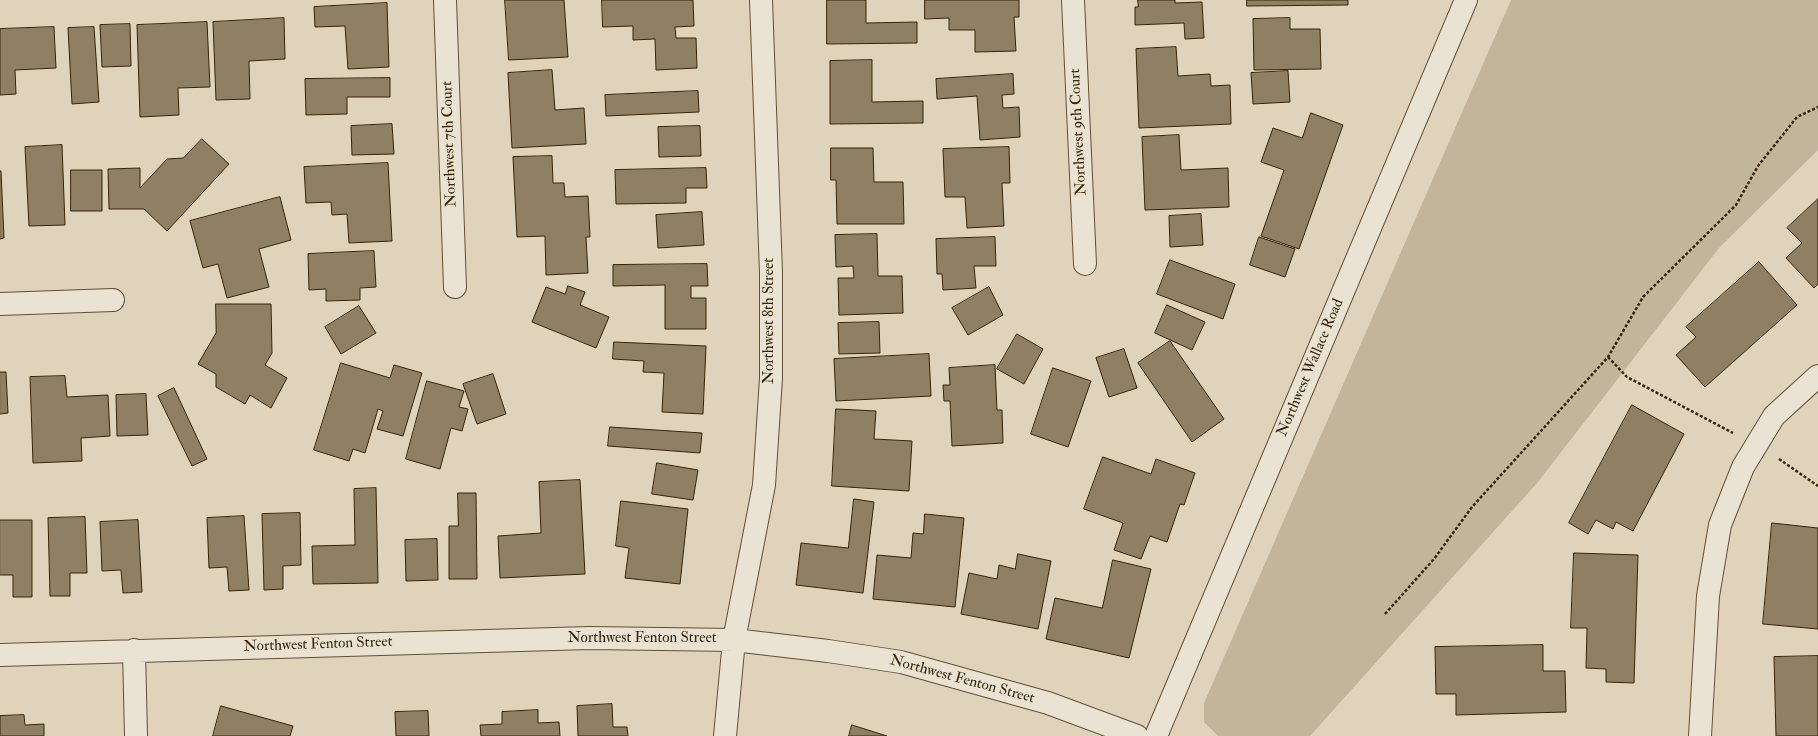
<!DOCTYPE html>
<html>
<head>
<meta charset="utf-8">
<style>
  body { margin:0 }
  canvas { display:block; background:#dfd3bb }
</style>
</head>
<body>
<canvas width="1818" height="736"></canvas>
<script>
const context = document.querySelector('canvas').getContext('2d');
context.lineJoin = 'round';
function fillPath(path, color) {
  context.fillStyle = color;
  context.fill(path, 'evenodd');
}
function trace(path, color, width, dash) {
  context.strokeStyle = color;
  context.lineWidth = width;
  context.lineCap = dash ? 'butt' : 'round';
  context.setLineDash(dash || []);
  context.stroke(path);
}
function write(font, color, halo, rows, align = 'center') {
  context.font = font + ' "IM FELL Double Pica",serif';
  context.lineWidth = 3;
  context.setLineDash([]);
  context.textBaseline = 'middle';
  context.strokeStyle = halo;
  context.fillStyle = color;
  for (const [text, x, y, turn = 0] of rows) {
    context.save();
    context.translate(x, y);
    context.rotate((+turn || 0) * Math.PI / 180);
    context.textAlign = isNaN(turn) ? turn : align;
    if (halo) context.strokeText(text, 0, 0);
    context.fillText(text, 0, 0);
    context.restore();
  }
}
fillPath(new Path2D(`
  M1511,0H1818V150L1719,248L1538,482L1310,736H1218L1204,722V703Z`), '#c3b59c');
const building = new Path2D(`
  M505,0H564L568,57L509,60Z
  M602,0H693L694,26L675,27L676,38H696L697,68L656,70L655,39L633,40V26L603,27Z
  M827,0H866V23L917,22V43L827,44Z
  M925,0H1019V17H1014L1016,51L975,52V30H949V18L925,19Z
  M1138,0H1175V3L1202,2L1204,38L1185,39L1184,23L1135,25V7H1138Z
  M1247,0H1348V5L1247,6Z
  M387,3L389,67L348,69L345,26L315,27L314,7Z
  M284,18L285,59L249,61L250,99L216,100L213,22Z
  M1290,18V29H1320L1321,69L1254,70L1253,19Z
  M207,22L210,87L178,88L179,115L140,117L137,25Z
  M130,24L131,66L102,67L100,25Z
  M54,27L56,68L15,70L16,94L0,95V29Z
  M94,27L99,102L72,104L68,28Z
  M1176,47L1178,76L1210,74L1211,86L1230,85L1231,124L1139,128L1136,49Z
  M872,60V102L923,101V123L830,124V61Z
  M552,70L555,110L584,108L586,144L512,148L508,73Z
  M1288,71L1290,102L1253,104L1251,73Z
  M1013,74L1014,94L1002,95L1003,108L1019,107L1020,137L980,140L977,96L937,99L936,79Z
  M390,78V97H347V114L306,115L305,79Z
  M698,91L699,112L606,116L605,95Z
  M1311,113L1343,125L1299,249L1261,236L1284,170L1261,162L1273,128L1302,138Z
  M392,124L394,154L352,155L351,126Z
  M700,126L701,156L659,157L658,127Z
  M1179,135L1181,170L1228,168L1229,207L1145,210L1142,137Z
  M202,139L229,164L167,231L144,209H109L108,169L140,168V188L167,159L183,158Z
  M62,145L65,225L29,226L25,147Z
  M1009,147L1010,183H1002L1004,226L967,228L965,197H945L943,149Z
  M831,148H873L874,182H903L904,224H837L836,180H831Z
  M552,156L553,183H564L565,197L588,196L590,237H586L588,273L546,275L545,236L517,237L513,157Z
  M388,163L392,241L349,243L347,214L332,215L331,202L306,203L304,167Z
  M706,168L707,188H686V203L616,204L615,170Z
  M71,170H102V211H71Z
  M0,171H1L4,238L0,239Z
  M280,197L291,240L259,249L269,287L227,298L218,264L203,268L190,221Z
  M1818,199V284L1814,288L1786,258L1802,243L1787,228Z
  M702,212L704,245L658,248L656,215Z
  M1201,214L1203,245L1170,247L1169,216Z
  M877,234L878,276H902L903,313L839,315L838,278H854L853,266L836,267L835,235Z
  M995,237L996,266H974L976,288L943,290L942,274H937L936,239Z
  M1259,237L1295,249L1285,277L1250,265Z
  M374,251L376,287L360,288V300L326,301V289L309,290L308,254Z
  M1170,260L1235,284L1223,319L1157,294Z
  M1759,262L1797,305L1705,387L1676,355L1696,337L1686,327Z
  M707,264L708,286H691V298H706V329H665V285L613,286V265Z
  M568,286L585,292L580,305L609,317L596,348L532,322L546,287L565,294Z
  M989,287L1003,315L968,335L952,308Z
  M216,304H271L272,353L265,365L287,378L271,408L250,395L245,404L216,387V374L198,364L216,333Z
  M1167,305L1205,322L1192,350L1155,333Z
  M359,306L376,333L341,354L325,327Z
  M879,322L880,353L839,354L838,323Z
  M1017,334L1043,349L1024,384L997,369Z
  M1170,341L1224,419L1192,442L1138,363Z
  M614,342L706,346L703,414L662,412L664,373L643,372L644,361L613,359Z
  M1124,349L1137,388L1109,397L1096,358Z
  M929,354L931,396L836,401L834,359Z
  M341,363L390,378L394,365L422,373L403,436L377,429L383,411L378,409L365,453L353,449L349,461L314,450Z
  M995,365L997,410H1002L1003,443L952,446L950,401H944L943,385H950L949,368Z
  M1053,368L1091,381L1068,447L1031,434Z
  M0,372H6L8,413L0,414Z
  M493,374L506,414L477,424L463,384Z
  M65,376L67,397L108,395L110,436L81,438L82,461L33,463L30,377Z
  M427,381L464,391L459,407L468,409L462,431L451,428L440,469L406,459Z
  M174,388L207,459L192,466L158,396Z
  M146,394L148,435L117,436L116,395Z
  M1632,405L1684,434L1633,531L1616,522L1613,529L1596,520L1588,534L1569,523Z
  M836,409L876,411L874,439L912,441L909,491L832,486Z
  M610,427L702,433L700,453L608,446Z
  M1103,457L1151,474L1156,459L1195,473L1184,505L1180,504L1167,542L1150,536L1141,559L1114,550L1123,523L1084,509Z
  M657,463L698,470L693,500L652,494Z
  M580,480L585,574L500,578L498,536L541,533L539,482Z
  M376,488L378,583L313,584L312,546L355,545L354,489Z
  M458,493H476L477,579H449V526H458Z
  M854,499L874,502L863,593L796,585L801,543L848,548Z
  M621,501L688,509L680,584L625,578L629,548L616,546Z
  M300,513L301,565L283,566V589L264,590L262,514Z
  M925,514L964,518L955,607L873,599L877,555L911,558L913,533L923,534Z
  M244,516L249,590L229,591L227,567L209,568L207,518Z
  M85,517L87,573H70V596H50L48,518Z
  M0,520H32V597H13V575H0Z
  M138,520L142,592L123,593L121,570L102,571L100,522Z
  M1772,523L1818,528V629L1763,624Z
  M437,539L438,580L406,581L405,540Z
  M1574,553L1638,555L1634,683L1606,682V669L1586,668L1587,628H1571Z
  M1018,554L1051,561L1038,629L961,614L969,573L997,579L999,565L1015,569Z
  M1113,560L1151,569L1129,658L1046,639L1055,598L1102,608Z
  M1543,645V671H1565L1566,712L1456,715V694H1436L1435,647Z
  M1818,656V736H1776L1774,657Z
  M612,704L613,727H627L628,736H578L577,706Z
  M221,706L293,726L290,736H213Z
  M538,710V723L559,722L560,736H481L480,725L502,724V712Z
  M428,711L429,736H396L395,712Z
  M24,715L25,725L44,724V736H0V716Z
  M852,725L887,736H849Z`);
fillPath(building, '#8f7f64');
trace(building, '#382405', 1);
const minor = new Path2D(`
  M445,0L455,287
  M1073,0L1085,264
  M0,304L113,300
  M134,650L136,736
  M0,655L589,638L734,640L828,651L901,662L1048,703L1137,736
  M725,736L734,640L764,485L771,378V273L761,0
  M1156,736L1466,0
  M1700,736L1708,596L1720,525L1743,467L1774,416L1818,376`);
trace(minor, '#625032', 24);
trace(new Path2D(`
  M1608,357L1627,377L1733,433
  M1779,459L1818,486
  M1385,614L1434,559L1472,507L1608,357L1643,297L1736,205L1758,166L1797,117L1818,107`), '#382405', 2.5, [3, 2]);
trace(minor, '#eae2d3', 22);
write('15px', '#382405', '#eae2d3', [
  ["Northwest 9th Court",1079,132,-93],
  ["Northwest 7th Court",450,144,-92],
  ["Northwest 8th Street",770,321,-90],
  ["Northwest Wallace Road",1311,368,-67],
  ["Northwest Fenton Street",642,639],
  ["Northwest Fenton Street",318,645,-2],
  ["Northwest Fenton Street",962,680,15]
]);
</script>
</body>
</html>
